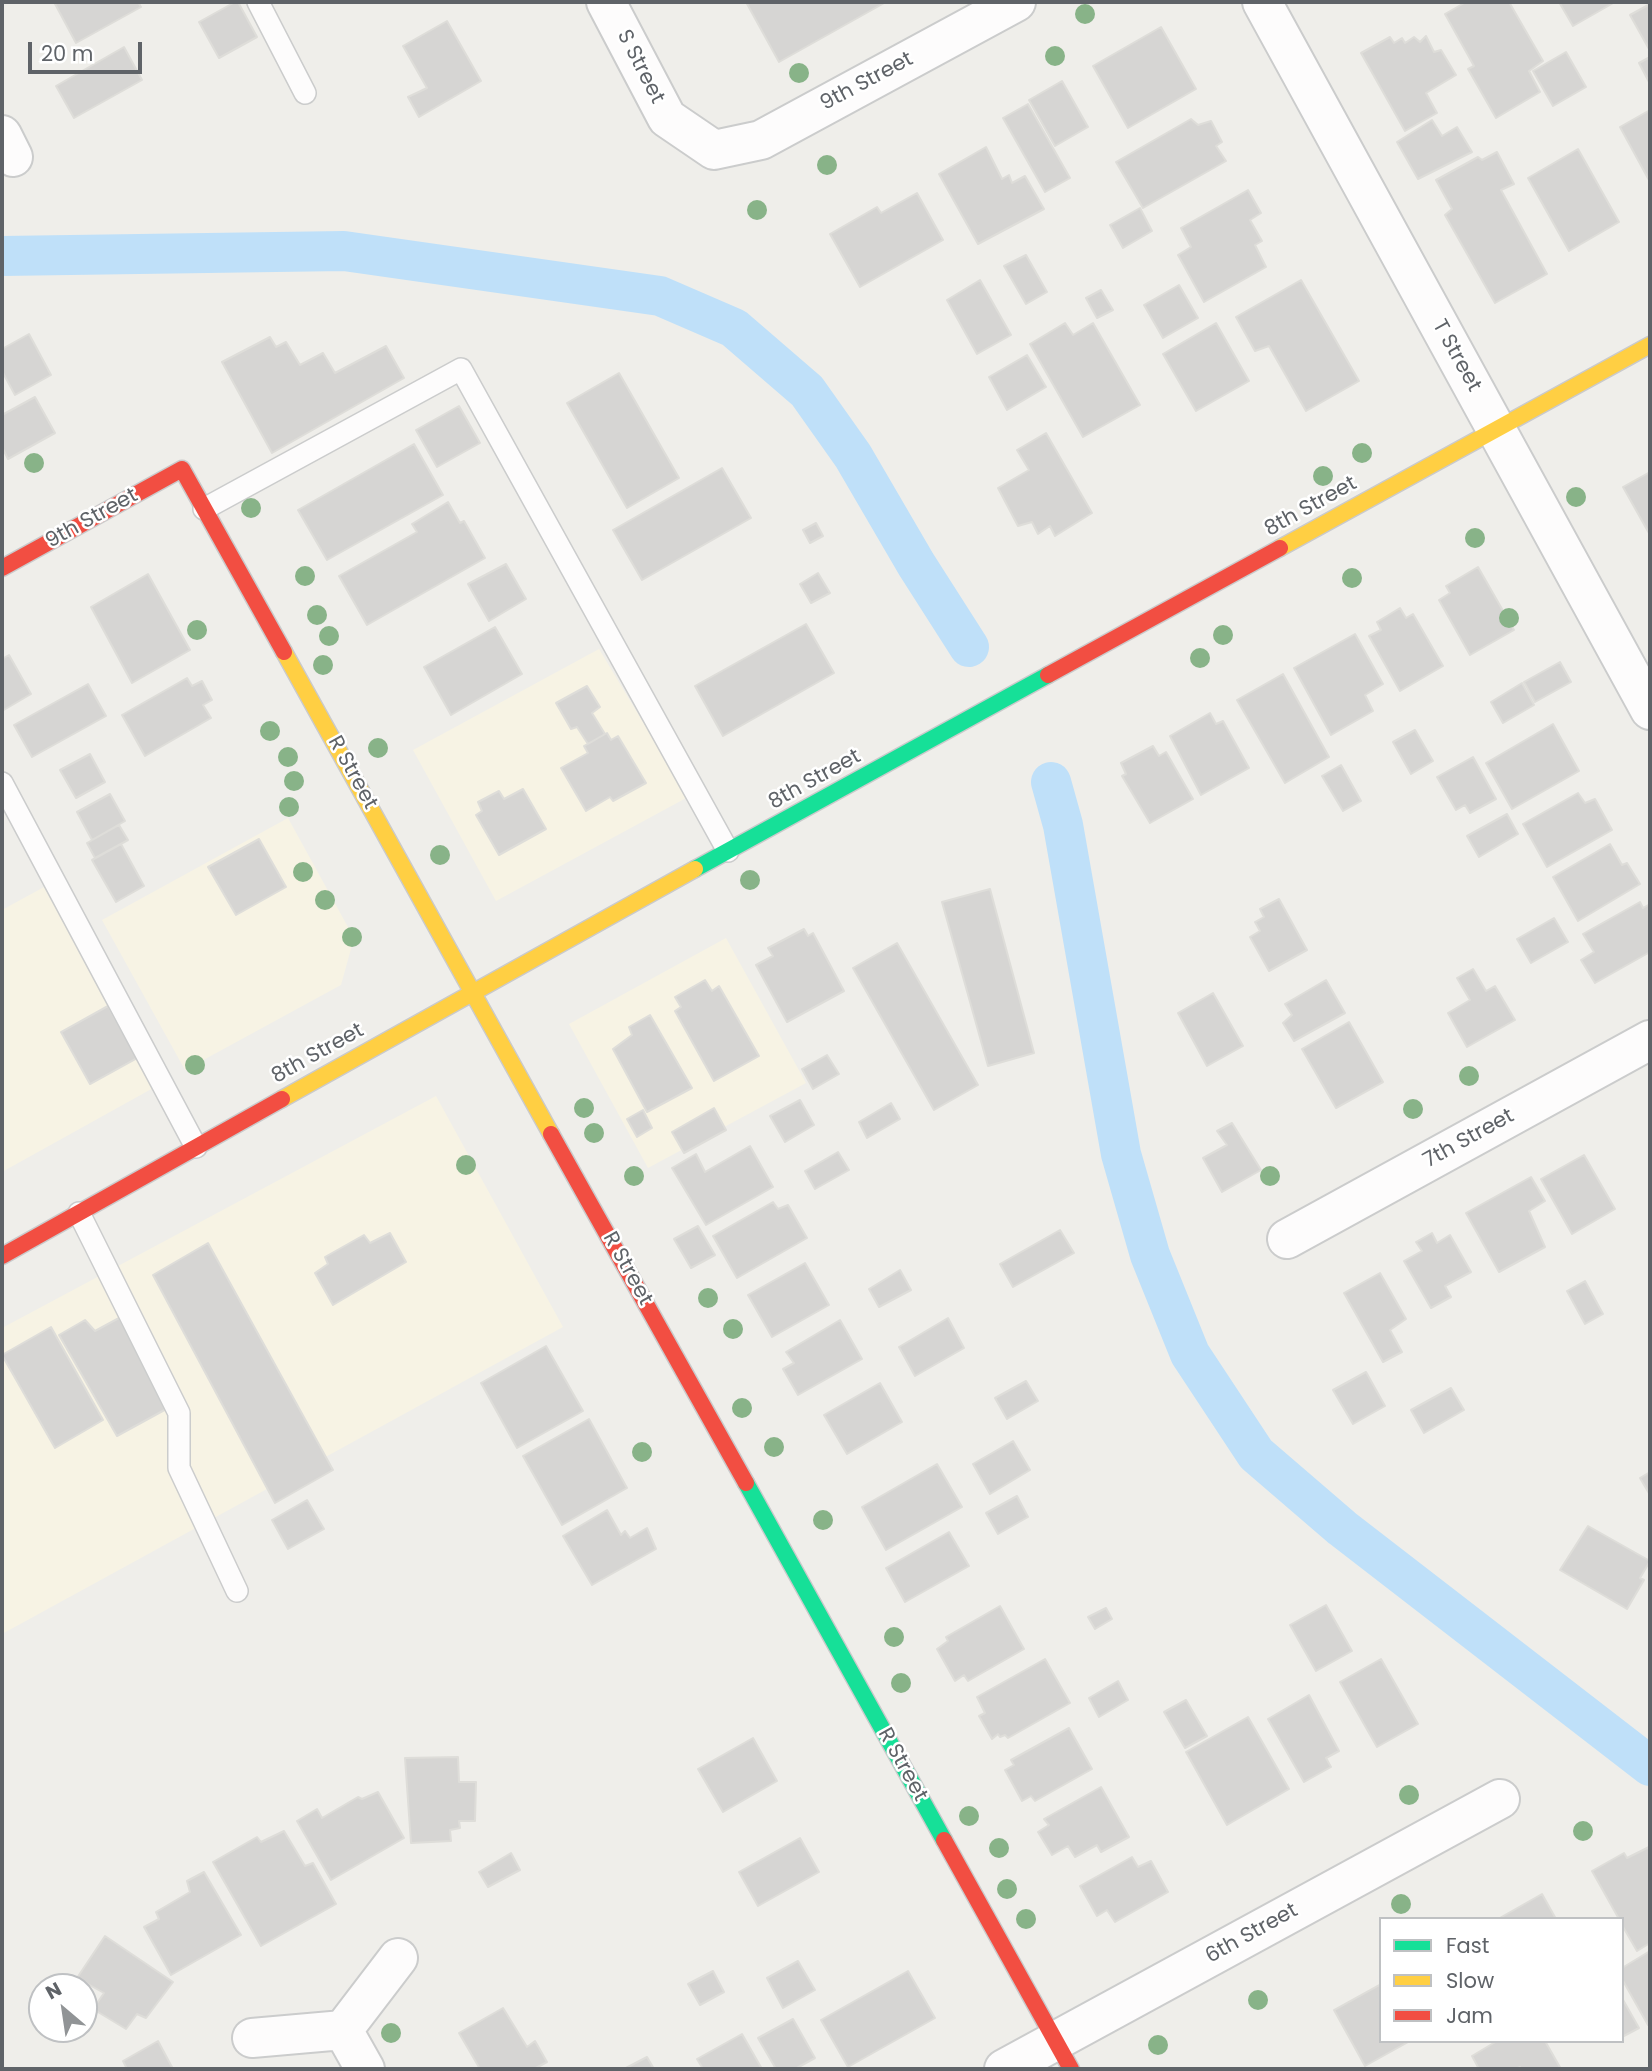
<!DOCTYPE html>
<html>
<head>
<meta charset="utf-8">
<style>
  body { margin:0 }
  #map { position:relative; width:1652px; height:2071px; overflow:hidden; background:#efeeea; font-family:Poppins,sans-serif }
  canvas { display:block }
  .frame { position:absolute; inset:0; border:4px solid #5f6368; pointer-events:none }
  .legend { position:absolute; left:1379px; top:1917px; width:245px; height:126px; box-sizing:border-box; background:#fff; border:2px solid #bfc1c3; margin:0; padding:9px 12px; list-style:none; font-size:21px; color:#5f6368 }
  .legend li { display:flex; align-items:center; gap:14px; height:35px }
  .legend b { width:35px; border:2px solid #bfc1c3 }
  .north { position:absolute; left:28px; top:1973px; width:70px; height:70px; box-sizing:border-box; background:#fff; border:2px solid #bfc1c3; border-radius:50%; rotate:331deg; font-size:19px; font-weight:700; line-height:28px; text-align:center; color:#5f6368 }
  .north::after { content:''; display:block; margin:auto; width:24px; height:32px; background:#919496; clip-path:polygon(50% 0,100% 100%,50% 72%,0 100%) }
  .scale { position:absolute; left:28px; top:42px; width:114px; height:32px; box-sizing:border-box; border:4px solid #5f6368; border-top:0; padding-left:9px; font-size:21px; line-height:24px; white-space:nowrap; color:#5f6368; -webkit-text-stroke:5px #fff; paint-order:stroke }
</style>
</head>
<body>
<div id="map">
<canvas width="1652" height="2071"></canvas>
<div class="frame"></div>
<ul class="legend">
<li><b style="height:9px;background:#16e098"></b>Fast</li>
<li><b style="height:9px;background:#ffcf43"></b>Slow</li>
<li><b style="height:9px;background:#f24e42"></b>Jam</li>
</ul>
<div class="north">N</div>
<div class="scale">20 m</div>
</div>
<script>
const context = document.querySelector('canvas').getContext('2d');
context.lineJoin = 'round';
function fillPath(path, color) {
  context.fillStyle = color;
  context.fill(path, 'evenodd');
}
function trace(path, color, width, dash) {
  context.strokeStyle = color;
  context.lineWidth = width;
  context.lineCap = dash ? 'butt' : 'round';
  context.setLineDash(dash || []);
  context.stroke(path);
}
function write(font, color, halo, rows, align = 'center') {
  context.font = font + ' Poppins,sans-serif';
  context.lineWidth = 5;
  context.setLineDash([]);
  context.textBaseline = 'middle';
  context.strokeStyle = halo;
  context.fillStyle = color;
  for (const [text, x, y, turn = 0] of rows) {
    context.save();
    context.translate(x, y);
    context.rotate((+turn || 0) * Math.PI / 180);
    context.textAlign = isNaN(turn) ? turn : align;
    if (halo) context.strokeText(text, 0, 0);
    context.fillText(text, 0, 0);
    context.restore();
  }
}
fillPath(new Path2D(`
  M599,649L688,797L496,901L413,750Z
  M288,818L354,938L341,985L185,1070L102,920Z
  M44,887L155,1087L2,1172V910Z
  M726,938L806,1083L648,1168L569,1024Z
  M436,1096L563,1327L2,1634V1328Z`), '#f7f3e4');
trace(new Path2D(`
  M2,256L344,251L660,296L734,328L807,391L853,456L916,564L969,647
  M1051,782L1063,825L1121,1154L1150,1255L1190,1354L1256,1454L1342,1528L1650,1766`), '#bfe0f9', 40);
const building = new Path2D(`
  M54,2H138L141,7L76,43Z
  M235,2H238L257,37L219,58L199,22Z
  M746,2H886L779,62Z
  M1466,2H1509L1543,61L1529,71L1540,92L1496,118L1468,69L1474,66L1445,14Z
  M1559,2H1615L1573,26Z
  M1650,4V48L1649,49L1630,15Z
  M447,21L481,81L419,117L408,97L427,88L403,46Z
  M1161,27L1196,89L1128,128L1093,66Z
  M1426,36L1434,52L1441,50L1456,75L1426,93L1437,113L1405,131L1361,53L1390,37L1394,43L1402,38L1405,43L1414,37L1420,42Z
  M124,47L142,80L74,118L56,86Z
  M1566,52L1586,87L1553,106L1533,71Z
  M1650,57V84L1639,63Z
  M1062,81L1088,127L1055,146L1029,100Z
  M1028,104L1070,178L1045,192L1003,118Z
  M1650,110V182L1620,127Z
  M1191,119L1198,125L1211,121L1222,142L1216,146L1226,161L1143,208L1116,162Z
  M1432,120L1442,136L1457,127L1472,152L1418,179L1397,142Z
  M986,147L1002,179L1009,175L1012,183L1025,176L1044,209L978,244L939,174Z
  M1578,149L1619,222L1569,251L1528,178Z
  M1497,152L1514,184L1501,190L1547,274L1495,303L1445,215L1452,209L1436,180L1478,157L1482,160Z
  M1248,190L1261,213L1250,220L1262,241L1255,245L1266,267L1204,302L1178,255L1191,247L1181,228Z
  M917,193L943,240L860,287L830,234L877,207L881,213Z
  M1140,208L1152,231L1123,248L1110,225Z
  M1026,255L1047,292L1026,304L1004,266Z
  M980,280L1011,335L977,354L947,300Z
  M1301,280L1359,381L1306,411L1269,346L1255,351L1236,317Z
  M1179,285L1198,318L1163,338L1144,305Z
  M1101,290L1113,310L1097,318L1086,298Z
  M1065,323L1073,335L1093,323L1140,405L1083,437L1030,344Z
  M1216,323L1249,381L1196,411L1163,354Z
  M29,334L51,375L15,395L2,371V349Z
  M270,337L276,347L286,342L300,365L323,353L335,373L386,346L404,378L272,453L222,362Z
  M1027,355L1046,387L1007,410L989,377Z
  M619,373L679,478L627,508L567,403Z
  M35,397L55,433L8,459L2,447V415Z
  M459,406L480,443L437,467L416,430Z
  M1046,433L1092,513L1055,536L1050,526L1038,534L1032,522L1018,526L998,488L1029,470L1017,450Z
  M414,444L443,495L327,560L298,510Z
  M722,468L751,518L642,580L613,530Z
  M1650,472V535L1623,487Z
  M448,502L460,523L464,521L485,558L367,625L339,576L417,532L412,524Z
  M816,523L823,536L810,543L803,530Z
  M506,564L526,599L489,621L468,584Z
  M1478,567L1514,630L1470,655L1439,600L1450,593L1446,586Z
  M818,573L830,593L811,603L800,584Z
  M148,574L190,650L132,683L91,607Z
  M1400,608L1406,618L1413,614L1443,666L1400,691L1369,636L1381,630L1377,622Z
  M806,624L834,673L723,736L695,686Z
  M495,627L522,674L451,715L424,667Z
  M1355,634L1383,684L1365,695L1373,711L1331,735L1294,668Z
  M9,655L31,694L2,711V659Z
  M1560,662L1571,682L1535,702L1524,682Z
  M1283,674L1329,757L1285,783L1237,700Z
  M187,678L192,686L202,681L212,700L203,705L211,718L145,756L122,715Z
  M1522,683L1534,705L1503,723L1491,702Z
  M88,684L106,716L32,757L14,725Z
  M587,686L600,707L592,713L605,734L588,744L577,727L571,729L556,703Z
  M1210,713L1216,724L1223,721L1249,768L1201,795L1170,736Z
  M1553,724L1579,771L1512,809L1486,763Z
  M1415,730L1433,761L1411,774L1393,742Z
  M607,733L611,740L618,736L646,783L613,801L610,797L586,811L561,768L588,753L584,746Z
  M1153,746L1159,756L1166,752L1193,799L1150,823L1122,776L1126,774L1121,763Z
  M90,754L105,782L76,798L60,770Z
  M1473,757L1496,799L1470,813L1465,805L1456,810L1437,777Z
  M1341,765L1361,801L1343,811L1322,776Z
  M523,789L546,829L499,855L476,815L482,811L478,802L499,791L504,799Z
  M1578,793L1585,803L1595,799L1612,830L1547,867L1523,824Z
  M110,794L125,821L92,840L77,812Z
  M1507,814L1518,834L1479,857L1467,836Z
  M119,825L128,840L95,858L87,843Z
  M259,839L286,887L236,915L208,867Z
  M121,844L144,886L116,902L92,860Z
  M1610,844L1622,865L1627,863L1640,884L1578,921L1553,877Z
  M990,889L1034,1053L988,1066L942,902Z
  M1279,899L1307,950L1269,971L1250,937L1260,931L1255,922L1264,917L1260,909Z
  M1640,902L1643,908L1650,904V952L1595,983L1581,960L1594,952L1583,934Z
  M1554,918L1568,942L1531,963L1517,939Z
  M804,929L808,936L813,933L844,991L787,1022L756,965L773,956L768,948Z
  M897,943L978,1085L934,1110L853,968Z
  M1473,969L1486,991L1495,986L1515,1020L1467,1047L1448,1013L1470,1000L1457,978Z
  M705,980L712,991L719,986L759,1056L714,1081L675,1011L681,1007L675,997Z
  M1326,980L1345,1013L1294,1041L1283,1023L1292,1015L1285,1004Z
  M1213,993L1243,1046L1207,1066L1178,1013Z
  M108,1006L137,1058L90,1084L61,1032Z
  M650,1015L692,1088L647,1112L613,1049L632,1035L629,1027Z
  M1349,1022L1383,1082L1336,1108L1302,1049Z
  M827,1055L839,1074L813,1089L802,1069Z
  M800,1100L814,1125L785,1142L770,1116Z
  M891,1103L900,1119L867,1138L859,1122Z
  M714,1108L726,1130L684,1153L672,1132Z
  M643,1110L652,1128L637,1137L627,1119Z
  M1232,1123L1261,1170L1222,1192L1203,1158L1227,1145L1217,1131Z
  M750,1146L773,1187L706,1225L672,1168L696,1154L705,1172Z
  M838,1152L849,1170L815,1189L805,1171Z
  M1584,1155L1615,1209L1572,1234L1541,1179Z
  M1531,1177L1545,1201L1529,1211L1545,1247L1499,1272L1466,1213Z
  M773,1202L778,1209L788,1205L807,1238L737,1278L713,1236Z
  M698,1226L715,1255L691,1268L674,1239Z
  M1060,1230L1074,1253L1013,1287L1000,1264Z
  M390,1233L406,1262L333,1305L315,1273L328,1264L325,1257L364,1235L370,1243Z
  M1432,1233L1437,1243L1450,1235L1471,1272L1445,1286L1451,1297L1431,1308L1404,1261L1422,1251L1416,1242Z
  M208,1243L333,1470L275,1503L153,1275Z
  M805,1263L829,1305L772,1337L748,1295Z
  M900,1270L911,1290L879,1307L869,1289Z
  M1380,1273L1406,1319L1390,1330L1402,1352L1383,1362L1344,1293Z
  M1585,1281L1603,1314L1585,1324L1567,1291Z
  M119,1318L170,1407L117,1436L59,1335L85,1320L95,1331Z
  M948,1318L964,1348L915,1376L899,1347Z
  M840,1320L862,1359L798,1395L783,1369L794,1363L786,1352Z
  M51,1327L103,1420L55,1448L2,1355Z
  M546,1346L583,1411L517,1448L481,1383Z
  M1366,1372L1385,1406L1353,1424L1333,1390Z
  M1026,1381L1038,1401L1007,1419L995,1398Z
  M880,1383L902,1422L847,1454L824,1415Z
  M1451,1388L1464,1410L1424,1433L1411,1410Z
  M589,1419L627,1488L562,1525L523,1456Z
  M1013,1441L1030,1470L990,1494L973,1464Z
  M937,1464L962,1507L886,1550L862,1507Z
  M1650,1472V1495L1640,1478Z
  M1017,1496L1028,1517L998,1534L986,1513Z
  M307,1500L324,1529L288,1549L272,1520Z
  M607,1510L621,1535L625,1531L630,1538L647,1528L656,1549L592,1585L563,1536Z
  M1588,1526L1650,1561L1640,1578L1644,1580L1627,1609L1560,1570Z
  M949,1532L969,1566L905,1602L886,1568Z
  M1326,1605L1352,1651L1316,1671L1290,1625Z
  M1000,1606L1024,1649L968,1681L964,1675L955,1681L937,1649L948,1641L946,1637Z
  M1106,1608L1112,1619L1095,1629L1088,1617Z
  M1045,1659L1070,1703L1008,1738L1005,1735L1000,1737L998,1734L992,1739L979,1716L985,1713L977,1697Z
  M1381,1659L1418,1724L1377,1747L1340,1682Z
  M1118,1681L1128,1700L1099,1717L1089,1698Z
  M1309,1695L1339,1751L1326,1758L1331,1767L1304,1782L1268,1719Z
  M1186,1700L1207,1736L1185,1748L1164,1712Z
  M1248,1717L1289,1789L1227,1825L1186,1752Z
  M1069,1728L1092,1769L1035,1801L1031,1796L1022,1801L1005,1770L1014,1765L1011,1760Z
  M753,1738L777,1781L723,1812L698,1769Z
  M458,1757L459,1782H476L475,1821H459L460,1828L450,1830L451,1841L411,1843L405,1758Z
  M1101,1787L1129,1837L1101,1852L1097,1845L1075,1857L1068,1846L1052,1855L1038,1832L1049,1825L1044,1819Z
  M378,1792L404,1838L331,1880L297,1821L317,1809L322,1818L358,1797L362,1799Z
  M284,1831L305,1866L313,1863L336,1904L261,1946L213,1862L257,1837L261,1842Z
  M800,1838L819,1872L758,1906L739,1872Z
  M1649,1847L1650,1943L1637,1951L1622,1925V1919H1619L1592,1871L1624,1853L1627,1858Z
  M511,1853L520,1870L488,1887L479,1872Z
  M1132,1857L1138,1867L1151,1861L1168,1892L1115,1922L1107,1910L1097,1916L1080,1886Z
  M204,1872L241,1935L171,1975L144,1927L159,1919L156,1912L190,1892L187,1881Z
  M1542,1894L1556,1919H1498Z
  M105,1936L173,1982L146,2018L137,2014L126,2029L93,2009L104,1993L77,1978Z
  M1650,1951V2024L1648,2025L1622,1979V1968Z
  M798,1961L815,1990L783,2008L767,1978Z
  M713,1971L724,1992L700,2005L688,1984Z
  M908,1971L935,2018L848,2067L821,2020Z
  M1381,1984V2041H1410L1365,2066L1334,2010Z
  M1622,1998L1639,2028L1622,2037Z
  M503,2008L527,2047L535,2041L547,2062L534,2069H480L459,2033Z
  M793,2019L815,2058L795,2069H776L758,2038Z
  M742,2034L762,2069H703L697,2059Z
  M158,2041L173,2069H127L123,2061Z
  M1497,2041H1545L1561,2069H1521L1520,2067L1516,2069H1479L1472,2056Z
  M647,2057L654,2069H624Z`);
fillPath(building, '#d6d5d3');
trace(building, '#deddd9', 2);
const lane = new Path2D(`
  M258,2L305,93
  M204,509L461,369L728,851
  M2,783L196,1147
  M79,1213L179,1413V1468L237,1591`);
const street = new Path2D(`
  M606,2L667,118L714,150L761,140L1016,2
  M1262,2L1650,710
  M2,135L13,157
  M1287,1239L1650,1040
  M343,2030L365,2069
  M252,2038L343,2030L398,1958
  M1004,2069L1500,1799`);
const fast = new Path2D(`
  M695,869L1048,675
  M746,1483L944,1840`);
const slow = new Path2D(`
  M1280,548L1650,345
  M284,652L551,1134
  M282,1099L695,869`);
const jam = new Path2D(`
  M2,568L182,469L284,652
  M1048,675L1280,548
  M551,1134L746,1483
  M2,1256L282,1099
  M944,1840L1071,2069`);
trace(lane, '#cbcccc', 24);
trace(street, '#cbcccc', 42);
trace(fast, '#cacacb', 19);
trace(slow, '#cacacb', 19);
trace(jam, '#cacacb', 19);
trace(lane, '#fdfcfc', 21);
trace(street, '#fdfcfc', 38);
trace(fast, '#16e098', 16);
trace(slow, '#ffcf43', 16);
trace(jam, '#f24e42', 16);
context.fillStyle = '#88b388';
for (const [x, y] of [
  [1085,14],
  [1055,56],
  [799,73],
  [827,165],
  [757,210],
  [1362,453],
  [34,463],
  [1323,476],
  [1576,497],
  [251,508],
  [1475,538],
  [305,576],
  [1352,578],
  [317,615],
  [1509,618],
  [197,630],
  [1223,635],
  [329,636],
  [1200,658],
  [323,665],
  [270,731],
  [378,748],
  [288,757],
  [294,781],
  [289,807],
  [440,855],
  [303,872],
  [750,880],
  [325,900],
  [352,937],
  [195,1065],
  [1469,1076],
  [584,1108],
  [1413,1109],
  [594,1133],
  [466,1165],
  [634,1176],
  [1270,1176],
  [708,1298],
  [733,1329],
  [742,1408],
  [774,1447],
  [642,1452],
  [823,1520],
  [894,1637],
  [901,1683],
  [1409,1795],
  [969,1816],
  [1583,1831],
  [999,1848],
  [1007,1889],
  [1401,1904],
  [1026,1919],
  [1258,2000],
  [391,2033],
  [1158,2045]
]) {
  context.beginPath();
  context.arc(x, y, 10, 0, 2 * Math.PI);
  context.fill();
}
write('21px', '#5f6368', '#fff', [
  ["S Street",640,67,63],
  ["9th Street",867,82,-28],
  ["T Street",1456,356,61],
  ["8th Street",1311,507,-29],
  ["9th Street",92,519,-29],
  ["R Street",352,773,61],
  ["8th Street",815,780,-29],
  ["8th Street",318,1054,-29],
  ["7th Street",1469,1139,-29],
  ["R Street",627,1269,61],
  ["R Street",902,1765,61],
  ["6th Street",1252,1934,-29]
]);
</script>
</body>
</html>
